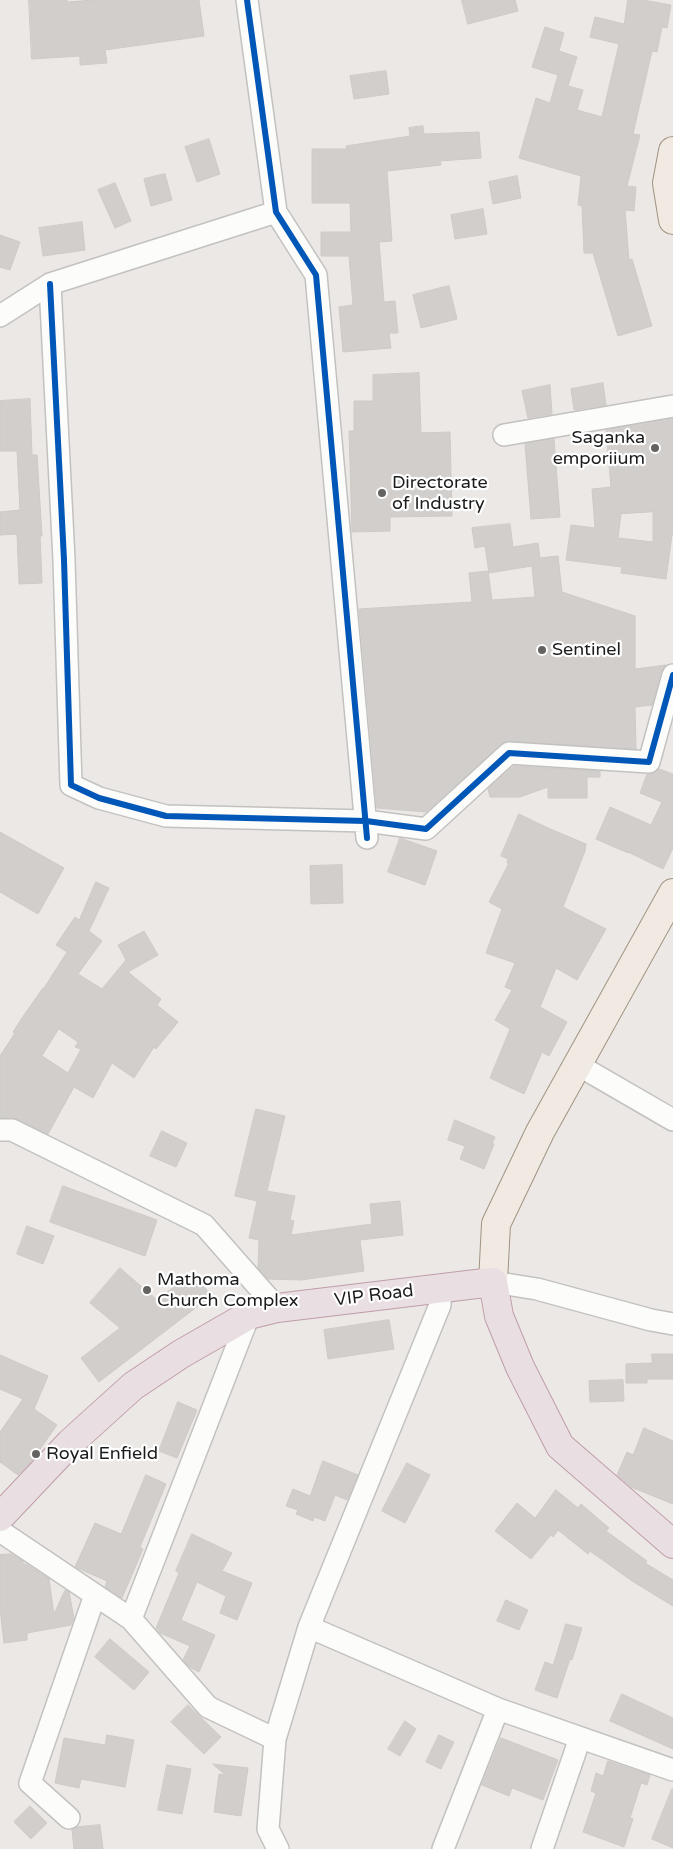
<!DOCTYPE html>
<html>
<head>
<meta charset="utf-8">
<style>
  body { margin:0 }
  canvas { display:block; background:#ebe8e5 }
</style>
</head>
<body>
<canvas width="673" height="1849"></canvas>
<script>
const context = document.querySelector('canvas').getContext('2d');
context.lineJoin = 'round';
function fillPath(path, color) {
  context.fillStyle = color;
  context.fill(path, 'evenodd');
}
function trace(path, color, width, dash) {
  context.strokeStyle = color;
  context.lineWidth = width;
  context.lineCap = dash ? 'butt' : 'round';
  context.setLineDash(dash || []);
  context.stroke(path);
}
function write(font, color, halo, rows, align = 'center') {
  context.font = font + ' "Varela Round",sans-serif';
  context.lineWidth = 4.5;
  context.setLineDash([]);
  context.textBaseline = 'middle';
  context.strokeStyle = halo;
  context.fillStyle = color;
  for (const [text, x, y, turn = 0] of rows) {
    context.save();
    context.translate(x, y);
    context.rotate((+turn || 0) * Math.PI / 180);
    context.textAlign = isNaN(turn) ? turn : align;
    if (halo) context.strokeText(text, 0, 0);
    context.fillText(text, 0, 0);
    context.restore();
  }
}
const building = new Path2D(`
  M29,0H67V2L95,0H199L204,36L105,50L107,63L80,65V56L32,59Z
  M462,0H515L518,11L468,24Z
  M628,0H643L671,5L667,28L662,27L657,52L652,51L633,134L640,135L627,186L636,187L634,211L625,210L629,260L632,259L652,326L618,336L593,253H584L582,206L578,205L581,176L519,158L536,98L550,103L558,75L532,67L545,27L564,33L559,51L577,57L568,86L583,90L577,110L602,117L619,44L590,37L595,17L624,24Z
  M386,71L389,94L354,99L350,76Z
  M423,126L424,134L479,132L481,158L440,161L441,165L387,171L392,241L379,242L384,302L395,301L398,333H389L391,348L343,352L339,307L353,305L349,256H321V232H351L350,203H312V149H347L346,146L410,136L409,128Z
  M209,139L220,174L197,182L185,147Z
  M165,174L172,200L151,206L144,179Z
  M517,176L521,198L493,204L489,182Z
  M115,183L131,221L115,228L98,190Z
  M483,209L487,234L455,239L451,215Z
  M82,222L85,250L43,256L39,228Z
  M0,235L20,242L10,270L0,267Z
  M449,286L457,319L421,328L413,295Z
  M419,373L421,433L450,432L452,516L390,517V531L352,532L349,431H354V401H373V375Z
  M603,383L606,405L574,410L571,389Z
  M550,385L552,414L528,418L522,391Z
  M30,399L32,455H37L42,536H40L42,583L19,584L17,534L0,535V512L20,510L17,451H0V401Z
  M673,419V535H672L666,579L621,573L622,567L566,560L571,525L595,528L592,489L611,487L606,430ZM653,512V542L618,538L621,514Z
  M554,439L560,517L531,519L525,444Z
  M510,524L513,547L538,543L540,558L558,556L562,592L635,616V669L666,665L661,672L652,705L635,707L636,749L505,741L426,812L377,808L359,609L472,602L469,573L488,571L492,600L535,597L532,566L489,573L485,546L475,548L472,528Z
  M514,766L600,771V777H587V798H548V787L520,797H490L488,789Z
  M659,769L673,774V848L663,869L628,852V853L596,839L610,807L651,825L662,802L640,793L647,774L654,773Z
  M519,814L548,828L586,844L585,851L563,907L606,929L577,980L556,968L540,1007L567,1022L549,1056L542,1052L524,1094L490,1078L510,1029L495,1020L512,990L505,987L515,963L486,953L502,909L489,902L509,863H507L508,859L501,856Z
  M0,832L64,868L38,914L0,892Z
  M400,838L437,851L425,885L388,872Z
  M342,865L343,903L311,904L310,866Z
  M96,882L109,888L89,931L102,941L78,974L102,989L126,960L118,945L144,931L158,955L128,972L161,999L157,1005L178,1022L156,1049L154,1047L134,1078L112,1063L93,1098L74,1087L48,1134L17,1119L0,1118V1056L15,1033L13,1032L26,1012L43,988H44L67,952L56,945L75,917L79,920ZM59,1029L78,1042L75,1047L81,1049L68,1073L42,1056Z
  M256,1109L285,1116L267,1191L295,1196L290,1220L294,1221L291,1235L372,1224L370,1204L400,1201L403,1235L360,1240L364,1271L301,1280L268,1279L258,1268L259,1240L249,1238L257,1201L235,1196Z
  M455,1120L495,1137L492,1144H494L484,1169L460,1159L465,1146L448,1140Z
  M162,1131L187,1143L176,1167L150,1156Z
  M63,1186L157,1220L145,1256L50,1222Z
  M27,1226L54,1236L43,1264L17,1254Z
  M120,1268L157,1300L193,1272L211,1296L99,1382L81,1358L120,1328L90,1303Z
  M389,1320L394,1349L328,1359L324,1330Z
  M652,1354H673V1379H647V1383H626V1364L652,1363Z
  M0,1355L48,1376L34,1409L57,1425L31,1462L18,1475L0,1462V1432L23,1399L0,1389Z
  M623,1380L624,1401L590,1402L589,1381Z
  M178,1402L197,1410L177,1458L159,1451Z
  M644,1428L673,1441V1504L631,1487L617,1475L627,1452L633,1455Z
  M323,1461L358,1475L347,1500L335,1495L325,1521L314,1517L313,1521L296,1514L298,1510L286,1506L293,1489L310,1496Z
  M407,1463L430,1475L405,1523L382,1511Z
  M146,1475L166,1484L140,1547L143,1549L122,1598L105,1587L107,1581L75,1567L95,1523L121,1534Z
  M556,1490L578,1508L581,1504L609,1528L606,1531L647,1561L645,1563L673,1580V1606L632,1581L590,1551L588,1554L558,1530L553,1537L551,1535L531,1559L495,1531L517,1503L535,1518Z
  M192,1534L232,1553L222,1571L252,1583L237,1620L220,1613L226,1596L197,1582L181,1620L215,1635L199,1672L191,1668L183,1660L190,1646L160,1633L156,1628L179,1573L176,1571Z
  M11,1554L23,1561V1564H26L49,1579L54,1614L65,1590L69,1592L74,1618L71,1625L27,1633V1640L4,1643L0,1608V1555Z
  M506,1600L528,1610L519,1630L497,1621Z
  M566,1624L582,1628L572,1660L570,1659L557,1698L535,1690L545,1662L553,1665Z
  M110,1639L149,1672L134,1690L95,1657Z
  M622,1694L673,1718V1749L610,1721Z
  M188,1705L221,1737L204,1754L171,1722Z
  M405,1721L416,1729L400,1756L388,1749Z
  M107,1735L134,1740L125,1787L81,1779L79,1788L55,1783L64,1738L105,1745Z
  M439,1735L454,1742L441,1769L426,1762Z
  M501,1738L558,1760L543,1800L512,1788L509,1796L482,1785Z
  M608,1761L650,1775L647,1785L641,1783L630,1818L633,1819L624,1847L583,1832L596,1793L591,1791L596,1773L603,1776Z
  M213,1764L248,1768L241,1816L214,1812L219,1774L225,1775Z
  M167,1765L191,1769L182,1814L158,1810Z
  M672,1789H673V1848L652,1839Z
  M30,1806L47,1823L31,1839L14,1822Z
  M100,1825L103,1849H74L72,1830L77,1827Z`);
fillPath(building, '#d2cecc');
trace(building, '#cecac6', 1);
const minor = new Path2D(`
  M247,0L276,212L316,275L367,838
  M50,284L64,560L71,785L99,798L166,816L366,821L426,829L509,753L649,762L673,675
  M0,316L50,284L276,212
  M504,435L673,406
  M578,1065L673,1120
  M0,1130H12L204,1225L277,1308
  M493,1282L537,1289L651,1320L673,1324
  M249,1315L131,1619L208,1707L275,1739
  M0,1531L131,1619
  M309,1627L498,1709L673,1770
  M69,1818L30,1783L95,1595
  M278,1849L268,1829L275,1739L309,1627L440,1305L441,1287
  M443,1849L498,1709
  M542,1849L580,1738`);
const major = new Path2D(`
  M673,151L667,183L673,220
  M493,1282L496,1224L540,1132L673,893`);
const highway = new Path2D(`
  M0,1517L70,1443L133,1386L181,1354L249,1315L277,1308L493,1282L499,1316L520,1367L560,1446L673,1544`);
trace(minor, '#c3c2c1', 24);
trace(major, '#a19382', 30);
trace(highway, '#c09daa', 30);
trace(minor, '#fcfcfb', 21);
trace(major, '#f0eae3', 28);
trace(highway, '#e9dee1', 28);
trace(new Path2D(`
  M247,0L276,212L316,275L367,838
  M50,284L64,560L71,785L99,798L166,816L366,821L426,829L509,753L649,762L673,675`), '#0057b8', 6);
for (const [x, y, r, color] of [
  [655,448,5,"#646362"],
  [382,493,5,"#646362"],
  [542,650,5,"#646362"],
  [147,1290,5,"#646362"],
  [36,1454,5,"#646362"]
]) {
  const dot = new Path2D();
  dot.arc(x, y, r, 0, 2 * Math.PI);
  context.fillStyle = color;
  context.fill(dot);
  trace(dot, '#fff', 2);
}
write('18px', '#1c1c1c', '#fff', [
  ["Saganka",645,438,"right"],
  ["emporiium",645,459,"right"],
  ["Directorate",392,483],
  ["of Industry",392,504],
  ["Sentinel",552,650],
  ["Mathoma",157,1280],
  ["Church Complex",157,1301],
  ["Royal Enfield",46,1454]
], 'left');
write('18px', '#1c1c1c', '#fff', [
  ["VIP Road",374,1296,-7]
]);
</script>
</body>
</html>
